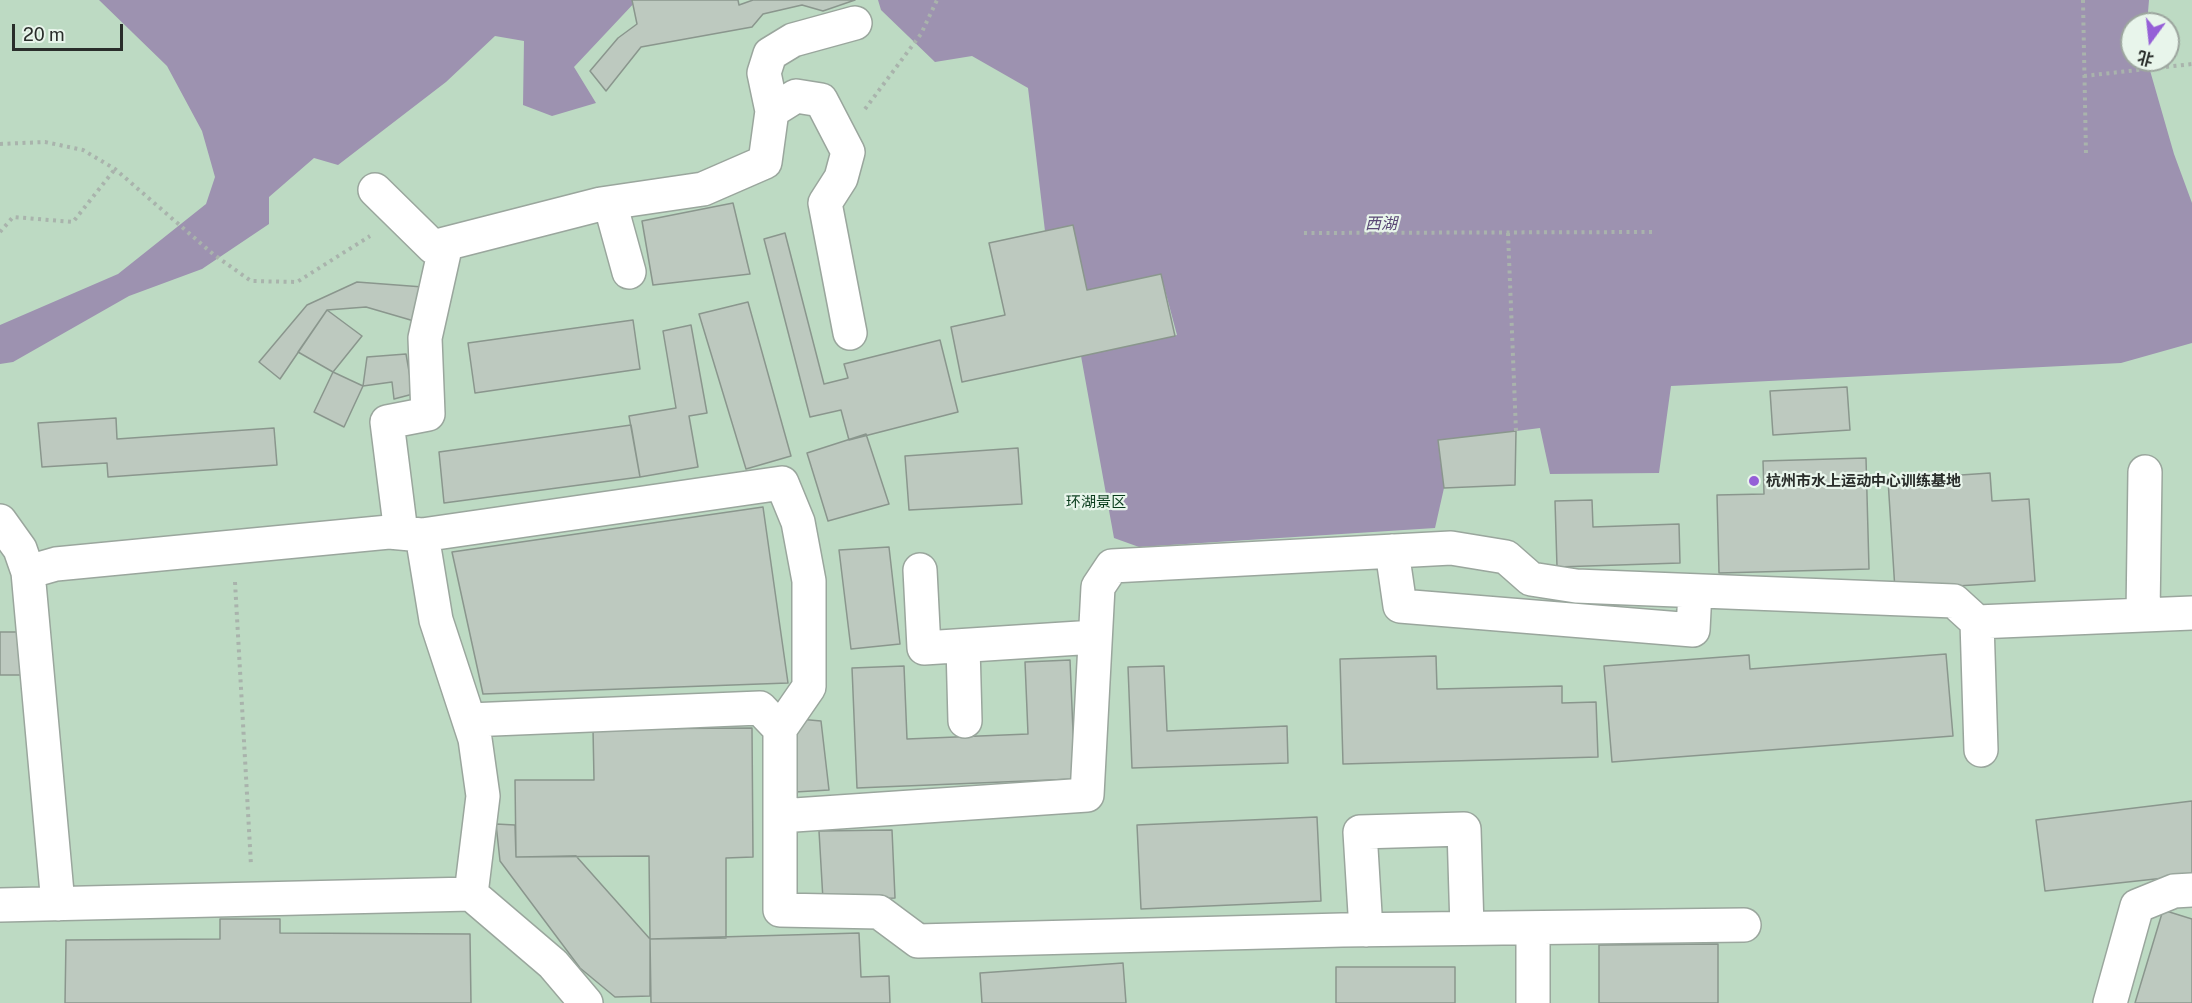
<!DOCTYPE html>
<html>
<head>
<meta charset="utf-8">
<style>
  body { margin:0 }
  #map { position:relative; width:2192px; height:1003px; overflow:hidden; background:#e8f5eb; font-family:"Public Sans","Noto Sans SC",sans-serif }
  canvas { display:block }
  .north { position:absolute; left:2120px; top:12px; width:60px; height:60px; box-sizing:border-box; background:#e8f5eb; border:2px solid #9ca59e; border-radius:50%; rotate:195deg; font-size:16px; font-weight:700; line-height:24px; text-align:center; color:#292d2a }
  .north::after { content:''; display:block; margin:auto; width:21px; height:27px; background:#955fd7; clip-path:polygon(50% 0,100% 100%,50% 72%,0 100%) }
  .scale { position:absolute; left:12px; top:24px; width:111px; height:27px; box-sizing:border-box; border:3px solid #292d2a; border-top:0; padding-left:8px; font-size:18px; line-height:21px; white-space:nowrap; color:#292d2a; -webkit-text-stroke:4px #e8f5eb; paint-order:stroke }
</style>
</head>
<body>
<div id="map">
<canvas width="2192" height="1003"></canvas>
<div class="north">北</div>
<div class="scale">20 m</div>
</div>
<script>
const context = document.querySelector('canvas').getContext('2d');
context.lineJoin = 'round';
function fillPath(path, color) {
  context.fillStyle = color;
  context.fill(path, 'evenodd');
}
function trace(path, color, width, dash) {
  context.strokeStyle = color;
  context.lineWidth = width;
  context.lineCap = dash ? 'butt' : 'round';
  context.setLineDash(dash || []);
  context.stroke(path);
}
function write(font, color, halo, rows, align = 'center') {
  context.font = font + ' "Public Sans","Noto Sans SC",sans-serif';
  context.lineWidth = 4.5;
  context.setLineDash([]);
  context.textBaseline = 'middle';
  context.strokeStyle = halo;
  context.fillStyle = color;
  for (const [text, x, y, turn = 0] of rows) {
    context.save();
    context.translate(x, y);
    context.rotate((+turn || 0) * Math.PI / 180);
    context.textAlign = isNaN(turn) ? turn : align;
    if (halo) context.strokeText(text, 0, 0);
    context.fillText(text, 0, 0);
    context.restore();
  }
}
fillPath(new Path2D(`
  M0,0H2192V1003H0ZM2132,24H2168V60H2132Z`), '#bddac3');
fillPath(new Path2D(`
  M99,0H637L574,67L596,103L552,116L523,105L524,41L495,36L446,82L338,165L314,158L269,197V224L202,269L129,296L13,362L0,364V325L118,274L206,204L215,177L202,131L167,66Z
  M878,0H2149L2147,24H2132V60H2147L2174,154L2192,203V343L2121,363L1671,386L1659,473L1550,474L1540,428L1438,441L1444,488L1435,528L1139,547L1114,538L1081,356L1177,335L1161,275L1087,290L1045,231L1028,88L972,56L935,62L881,10Z`), '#9d92b0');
const building = new Path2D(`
  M632,0H738L739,5L753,0H855L823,11L802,5L763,14L752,27L641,47L606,91L590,71L618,38L637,24Z
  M733,203L750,274L653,285L642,221Z
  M1073,225L1087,290L1161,274L1175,336L962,382L951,327L1005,315L989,243Z
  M785,233L824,384L848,378L844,364L940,340L958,412L849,440L841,410L810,417L764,239Z
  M357,282L423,287L414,321L366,307L327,310L280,379L259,362L307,305Z
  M748,302L791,456L746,469L699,314Z
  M327,310L362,336L333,372L298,352Z
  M633,320L640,369L475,393L468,343Z
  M691,325L707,413L689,416L698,467L640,477L629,416L676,408L663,331Z
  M406,354L413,394L394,399L392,382L363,386L367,357Z
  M333,372L363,386L344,427L314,412Z
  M1847,387L1850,430L1773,435L1770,391Z
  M116,418L117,439L274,428L277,465L108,477L107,463L42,467L38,423Z
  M631,425L640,477L444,503L439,452Z
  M1516,431L1515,485L1444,488L1438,440Z
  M866,434L889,504L828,521L807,453Z
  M1018,448L1022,504L909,510L905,456Z
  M1866,458L1869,569L1719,573L1717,495L1764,494L1763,461Z
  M1990,473L1992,501L2029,499L2035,581L1895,590L1888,480Z
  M1592,500L1593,527L1679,524L1680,563L1557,567L1555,501Z
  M763,507L788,683L483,694L452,552Z
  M889,547L900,644L851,649L839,550Z
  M0,632H19L21,675H0Z
  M1946,654L1953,736L1612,762L1604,666L1749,655L1750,669Z
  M1436,656L1437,689L1562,686V703L1596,702L1598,757L1343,764L1340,659Z
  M1070,660L1075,779L857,788L852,668L904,666L907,739L1028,734L1025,662Z
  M1164,666L1167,731L1287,726L1288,763L1132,768L1128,667Z
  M788,718L821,721L829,790L795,792Z
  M752,728L753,857L726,858V938L650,939L649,856L516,857L515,780H594L593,729Z
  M2192,801V875L2045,891L2036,820Z
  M1317,817L1321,901L1141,909L1137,825Z
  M496,824L515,825L516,857L576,856L650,939V996L615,997L580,968L500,861Z
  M892,830L895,898L823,900L819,831Z
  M2163,910L2192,919V1003H2135Z
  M220,919H280V933L470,934L471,1003H65L66,940L220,939Z
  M859,933L861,977L889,976L890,1003H651L650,939Z
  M1718,944V1003H1599V945Z
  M1123,963L1126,1003H982L980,973Z
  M1336,967H1455V1003H1336Z`);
fillPath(building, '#bdc9bf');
trace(building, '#8a968d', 1.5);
const minor = new Path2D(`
  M772,111L764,73L770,54L793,40L855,23
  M375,190L433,247L601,204L703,189L765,162L772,111L796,96L821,100L848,152L841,178L825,203L850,333
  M610,203L629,272
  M0,521L20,549L28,572
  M401,533L387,422L428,414L425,338L446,244
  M422,535L436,620L475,739L483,796L471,894
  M1392,551L1400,606L1693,630L1695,591
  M920,570L924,648L1095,637
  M2143,615L2145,472
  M963,646L965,721
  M469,720L760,708L780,729
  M1981,750L1977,622L2192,613
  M780,816L1087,795L1098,587L1112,566L1451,548L1506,557L1531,579L1576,586L1954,601L1977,622
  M58,904L28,572L56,564L389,532L422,535L782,483L798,522L809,581V687L780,729V910L879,912L918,941L1342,930L1744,925
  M0,905L471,894L553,964L586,1003
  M1533,928V1003
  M1366,930L1360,832L1464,829L1467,928
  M2110,1003L2137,906L2174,891L2192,890`);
trace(minor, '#9aa69d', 36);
trace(new Path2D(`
  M2083,0L2086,154
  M2084,76L2192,64
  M865,109L921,34L937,0
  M0,144L45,142L83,150L115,169L213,254L251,281L297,282L370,236
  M0,232L13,217L73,222L115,169
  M1304,233L1653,232
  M1508,233L1516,431
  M235,582L251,865`), '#a9b3ac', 4, [3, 4.5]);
trace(minor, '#fff', 33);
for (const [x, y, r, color] of [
  [1754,481,6,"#955fd7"]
]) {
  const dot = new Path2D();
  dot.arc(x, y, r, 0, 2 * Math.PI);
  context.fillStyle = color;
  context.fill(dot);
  trace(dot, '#e8f5eb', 2);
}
write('bold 15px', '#292d2a', '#e8f5eb', [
  ["杭州市水上运动中心训练基地",1766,481]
], 'left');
write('15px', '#083b1b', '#e8f5eb', [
  ["环湖景区",1096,502]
]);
write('italic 16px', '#594774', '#e8f5eb', [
  ["西湖",1381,224]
]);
</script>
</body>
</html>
